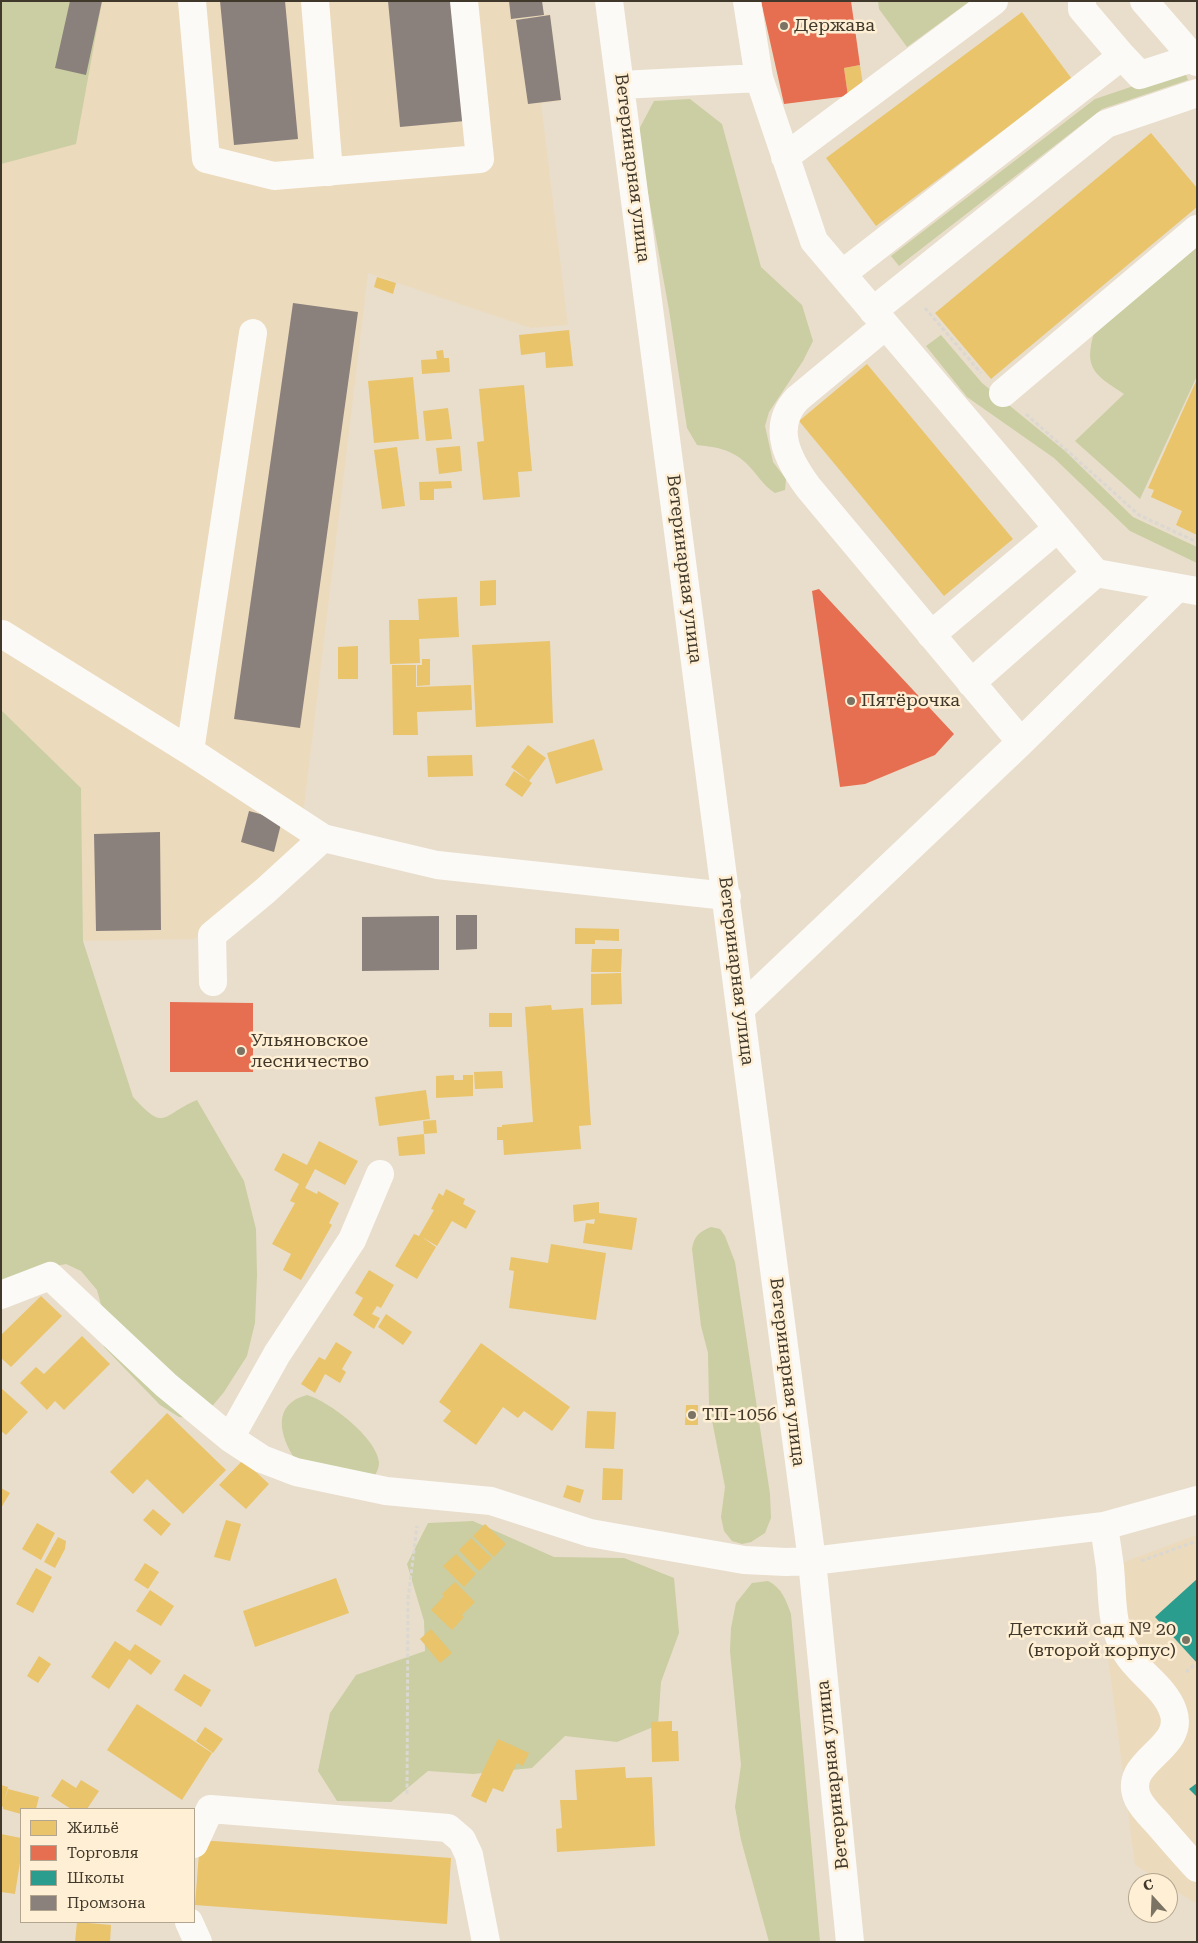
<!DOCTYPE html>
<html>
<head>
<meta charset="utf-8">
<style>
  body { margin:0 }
  #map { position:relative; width:1198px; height:1943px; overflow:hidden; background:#e9decc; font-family:"Roboto Serif",serif }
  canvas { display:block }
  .frame { position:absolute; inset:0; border:2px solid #40392b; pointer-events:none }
  .legend { position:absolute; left:20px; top:1808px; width:175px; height:115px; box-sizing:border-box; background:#ffefd4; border:1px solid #b3a690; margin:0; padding:6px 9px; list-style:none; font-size:15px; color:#40392b }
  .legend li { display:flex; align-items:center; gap:10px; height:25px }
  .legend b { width:25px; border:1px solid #b3a690 }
  .north { position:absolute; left:1128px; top:1873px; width:50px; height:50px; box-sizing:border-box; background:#ffefd4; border:1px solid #b3a690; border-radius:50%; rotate:340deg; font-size:14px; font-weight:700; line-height:20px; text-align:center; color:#40392b }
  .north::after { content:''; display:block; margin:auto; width:18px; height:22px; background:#7b7363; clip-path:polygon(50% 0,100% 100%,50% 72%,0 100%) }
</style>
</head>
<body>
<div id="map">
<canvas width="1198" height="1943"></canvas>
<div class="frame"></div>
<ul class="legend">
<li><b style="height:14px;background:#e9c46a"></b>Жильё</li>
<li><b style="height:14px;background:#e76f51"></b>Торговля</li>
<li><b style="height:14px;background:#2a9d8f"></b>Школы</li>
<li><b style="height:14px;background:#8a817c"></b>Промзона</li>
</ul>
<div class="north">С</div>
</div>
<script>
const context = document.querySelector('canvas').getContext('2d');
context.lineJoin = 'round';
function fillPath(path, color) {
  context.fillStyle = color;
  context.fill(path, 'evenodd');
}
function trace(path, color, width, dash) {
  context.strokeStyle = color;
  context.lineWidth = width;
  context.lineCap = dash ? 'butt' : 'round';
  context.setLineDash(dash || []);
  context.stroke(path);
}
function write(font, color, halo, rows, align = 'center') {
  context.font = font + ' "Roboto Serif",serif';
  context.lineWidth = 5;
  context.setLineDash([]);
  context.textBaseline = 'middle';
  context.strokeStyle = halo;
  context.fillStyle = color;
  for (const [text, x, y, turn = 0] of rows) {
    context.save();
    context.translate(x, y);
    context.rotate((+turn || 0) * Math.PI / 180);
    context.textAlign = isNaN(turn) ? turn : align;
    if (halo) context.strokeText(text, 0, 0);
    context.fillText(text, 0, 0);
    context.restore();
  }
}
fillPath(new Path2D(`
  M67,1H542L544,14H550L561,101L541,103L568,325L531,328L368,273L298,857L194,939L83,941L81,788L1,710V160Z
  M1197,1535V1904L1168,1886V1883H1163L1135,1865L1097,1572Z`), '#ecdabc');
fillPath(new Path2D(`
  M1,1H102L76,144L1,164Z
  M878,1H970L907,47L879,9Z
  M1184,69L1188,80L1102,109L899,266L891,256L1095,99Z
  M690,99L722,124L761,267L802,305L813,341L803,361L769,412L765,426L773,462L786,479L785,490L775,493C762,485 756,472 745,462C730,449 716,447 697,445L687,428L669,310L637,133L654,101Z
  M1197,239V376L1140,499L1075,441L1124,394C1096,375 1083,370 1094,333Z
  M941,335L982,383L1065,451L1133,517L1197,547V563L1130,531L1054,458L967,397L926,346Z
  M1,710L81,788L83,941L133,1097C166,1133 161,1115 197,1100L244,1181L256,1229L257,1275L255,1323L247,1356L224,1392L209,1410L190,1418L179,1417L160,1405L104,1347L100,1337L103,1312L97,1290L81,1271L66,1264L51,1267L1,1288Z
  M711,1227L720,1229L725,1236L735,1262L770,1494L771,1518L765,1533L751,1542L742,1544L732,1541L724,1531L721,1517L725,1487L709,1405L708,1353L701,1326L692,1249C694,1236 699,1232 711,1227Z
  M307,1395C329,1401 377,1438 379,1462C379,1469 376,1474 372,1480L295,1459C279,1435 272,1404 307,1395Z
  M473,1521L554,1557L624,1558L674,1578L679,1633L661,1682L658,1725L617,1742L565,1736L532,1768L473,1774L428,1771L391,1802L337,1801L318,1771L330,1713L356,1675L425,1651L424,1621L407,1564L428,1523Z
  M768,1581C782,1588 786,1600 791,1614L820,1942H769L741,1840L735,1807L741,1765L730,1651L731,1628L736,1603L752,1583Z`), '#cacea2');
fillPath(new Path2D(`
  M1022,12L1072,79L876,226L826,158Z
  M860,65L864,92L848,96L844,68Z
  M1151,133L1197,188V207L991,379L935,313Z
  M377,277L396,283L393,294L374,287Z
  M569,330L573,366L546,368L545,352L521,355L519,335Z
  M443,350L444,358H449L450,372L422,374L421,360L437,359L436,351Z
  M867,364L1013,539L944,596L799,421Z
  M413,377L419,439L374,443L368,381Z
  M1197,379V535L1176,525L1182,511L1151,497L1154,490L1148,488Z
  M524,385L532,471L518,472L520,497L483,500L477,442L484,441L479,389Z
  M448,408L452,439L426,441L423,411Z
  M460,446L462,471L439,474L436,448Z
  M397,447L405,506L382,509L374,450Z
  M451,481L452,488L434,489V500H420L419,482Z
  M496,580V605L480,606V581Z
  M457,597L459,637L419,639L420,663L390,664L389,620H419L418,599Z
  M550,641L553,723L476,727L472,645Z
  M358,646V679H338V647Z
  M422,659H430V685L417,686V665H422Z
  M392,665H416V687L471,685L472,710L417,712L418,735H393Z
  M594,739L603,770L556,784L547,753Z
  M528,745L546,758L529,781L511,767Z
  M472,755L473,776L428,777L427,756Z
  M514,771L532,783L522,797L505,785Z
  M575,928L619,929V941L595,940V944H575Z
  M592,949H622L621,972H591Z
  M621,973L622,1004L591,1005V974Z
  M551,1005L552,1010L583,1008L591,1125L579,1126L581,1149L504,1155L503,1140H497V1127H502V1125L533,1122L525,1007Z
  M489,1013H512V1027H489Z
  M502,1071L503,1088L475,1089L474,1072Z
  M454,1075V1080H463V1075H473V1096L436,1098V1076Z
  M426,1090L430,1119L379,1126L375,1097Z
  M436,1120L437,1133L424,1134L423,1121Z
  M424,1134L425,1154L399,1156L397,1137Z
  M319,1141L358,1161L345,1185L315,1169L305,1188L317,1194L318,1191L339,1203L329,1223L332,1225L301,1280L283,1270L291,1254L272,1244L295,1203L290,1201L299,1184L274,1170L283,1153L307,1165Z
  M446,1189L465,1199L463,1204L476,1211L466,1229L452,1221L437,1246L422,1237L436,1247L417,1279L395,1266L414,1234L419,1236L434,1210L431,1209L439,1193L443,1196Z
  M599,1202V1213L637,1218L632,1250L583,1243L586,1223L594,1224L595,1219L574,1222L573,1205Z
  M551,1244L606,1253L596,1320L509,1308L514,1271L509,1270L511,1257L548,1263Z
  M369,1270L394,1285L381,1308L377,1306L372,1314L380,1318L374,1329L353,1315L363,1298L355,1293Z
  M41,1296L62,1316L11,1367L1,1358V1335Z
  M386,1314L412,1332L403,1345L378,1327Z
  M82,1336L110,1364L64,1410L55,1401L47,1410L20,1383L36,1367L44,1374Z
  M336,1342L352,1352L342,1369L346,1372L340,1383L325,1374L315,1393L301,1384L319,1357L325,1360Z
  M481,1343L570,1407L552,1431L524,1411L518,1418L503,1407L476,1445L443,1421L451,1411L439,1402Z
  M1,1388L28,1412L6,1435L1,1431Z
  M686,1405H698V1425H685Z
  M587,1411L616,1412L614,1449L585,1448Z
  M167,1413L226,1470L183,1514L147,1479L133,1494L110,1472Z
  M243,1460L269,1484L246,1509L219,1485Z
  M603,1468L623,1469L622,1500H602Z
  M567,1485L584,1490L580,1503L563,1497Z
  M1,1488L10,1493L1,1508Z
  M153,1509L171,1524L161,1536L143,1520Z
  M226,1520L241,1524L230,1561L214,1557Z
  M37,1523L55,1533L41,1560L22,1549Z
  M485,1524L506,1544L494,1557L473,1536Z
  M58,1537L66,1541L65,1549L55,1568L44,1562Z
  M471,1538L492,1558L479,1571L459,1550Z
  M456,1554L476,1574L464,1587L443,1566Z
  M145,1563L159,1572L148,1589L134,1580Z
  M36,1568L52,1577L33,1613L16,1604Z
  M336,1578L349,1613L255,1647L243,1611Z
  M455,1582L475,1602L462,1615L464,1617L452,1630L431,1610L444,1596L442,1594Z
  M150,1590L174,1606L161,1626L136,1611Z
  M431,1629L452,1653L440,1663L420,1639Z
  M115,1641L130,1651L135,1644L161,1661L151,1675L129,1659L109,1689L91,1677Z
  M39,1656L51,1664L38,1683L27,1676Z
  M184,1674L211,1690L201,1707L174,1690Z
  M137,1704L212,1753L182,1800L107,1750Z
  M672,1721V1731H678L679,1761L652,1762L651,1722Z
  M205,1727L223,1739L213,1753L196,1741Z
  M498,1739L529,1753L523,1766L517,1763L503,1792L493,1788L486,1803L471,1796Z
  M625,1767L626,1778L652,1777L655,1846L557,1852L556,1829L562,1828L560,1800H577L575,1770Z
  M62,1779L76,1788L81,1780L99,1791L87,1809H71L51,1796Z
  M1,1785L8,1787L4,1802L8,1789L39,1797L36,1809H21V1814L3,1809V1807L1,1806Z
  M1,1834L21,1838V1856L15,1894L1,1892Z
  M200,1840L451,1858L447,1924L195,1905Z
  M77,1922L111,1925L110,1942H75Z`), '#e9c46a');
fillPath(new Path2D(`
  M761,1H851L860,65L844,68L848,96L784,104Z
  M819,589L954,734L935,755L865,784L840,787L812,591Z
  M170,1002L253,1003V1072H170Z`), '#e76f51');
fillPath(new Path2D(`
  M1197,1579V1663L1155,1617Z
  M1197,1783V1797L1189,1789Z`), '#2a9d8f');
fillPath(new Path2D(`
  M70,1H102L86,75L55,68Z
  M220,1H285L298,139L234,145Z
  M388,1H454L465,121L400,127Z
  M509,1H542L544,15L511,19Z
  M550,15L561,100L528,104L516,20Z
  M293,303L358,312L300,728L234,719Z
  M249,811L282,820L274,852L241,842Z
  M160,832L161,930L96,931L94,834Z
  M456,915H477V949L456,950Z
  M439,916V970L362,971V917Z`), '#8a817c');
trace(new Path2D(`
  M925,308L981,373
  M1026,414L1139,515L1197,542
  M1141,1561L1197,1541
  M1186,1672L1194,1665
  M407,1794L408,1599L417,1526`), '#dbd7d1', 3, [4, 2.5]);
trace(new Path2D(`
  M192,1L206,159L274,176L480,159L464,1
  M315,1L329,172
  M609,1L812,1561L850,1942
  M747,1L759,78L814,241L1096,573L1197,591
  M1082,1V9L1122,56
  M1144,1L1197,62
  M621,85L759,78
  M785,157L994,1
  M842,274L1122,56L1140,75L1193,58
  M873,311L1106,124L1197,93
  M885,326L797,399C770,428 789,461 808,487L1021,742
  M253,333L190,751L323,838L437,865L727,896
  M1003,393L1197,229
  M2,634L190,751
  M931,635L1058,528
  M971,683L1096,573
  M213,982L212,935L265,891L323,838
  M741,1008L1021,742L1177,588
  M380,1174L352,1240L277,1354L230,1438L262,1459L296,1472L386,1491L491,1501L590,1533L744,1560L786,1562L812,1561L1104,1526L1197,1500
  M1,1295L50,1276L166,1385L230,1438
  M1104,1526C1106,1540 1108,1553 1110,1567C1113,1599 1110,1623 1126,1652C1138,1673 1165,1687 1173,1711C1187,1750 1120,1760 1138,1799C1143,1809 1152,1817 1159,1825C1172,1840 1184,1854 1197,1868
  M194,1844L210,1809L448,1828L462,1840L469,1855L486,1942
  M189,1922L198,1942`), '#fcfaf7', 28);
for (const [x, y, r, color] of [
  [784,26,5,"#7b7363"],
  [851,701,5,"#7b7363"],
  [241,1051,5,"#7b7363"],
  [692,1415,5,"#7b7363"],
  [1186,1640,5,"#7b7363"]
]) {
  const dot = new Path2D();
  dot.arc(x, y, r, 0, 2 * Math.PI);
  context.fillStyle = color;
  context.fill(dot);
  trace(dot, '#ffefd4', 2);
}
write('18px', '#40392b', '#ffefd4', [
  ["Держава",794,26],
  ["Пятёрочка",861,701],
  ["Ульяновское",251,1041],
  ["лесничество",251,1062],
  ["ТП-1056",702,1415],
  ["Детский сад № 20",1176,1630,"right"],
  ["(второй корпус)",1176,1651,"right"]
], 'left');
write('18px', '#40392b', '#ffefd4', [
  ["Ветеринарная улица",632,168,83],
  ["Ветеринарная улица",684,569,83],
  ["Ветеринарная улица",736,971,83],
  ["Ветеринарная улица",787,1372,83],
  ["Ветеринарная улица",833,1775,-96]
]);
</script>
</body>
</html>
